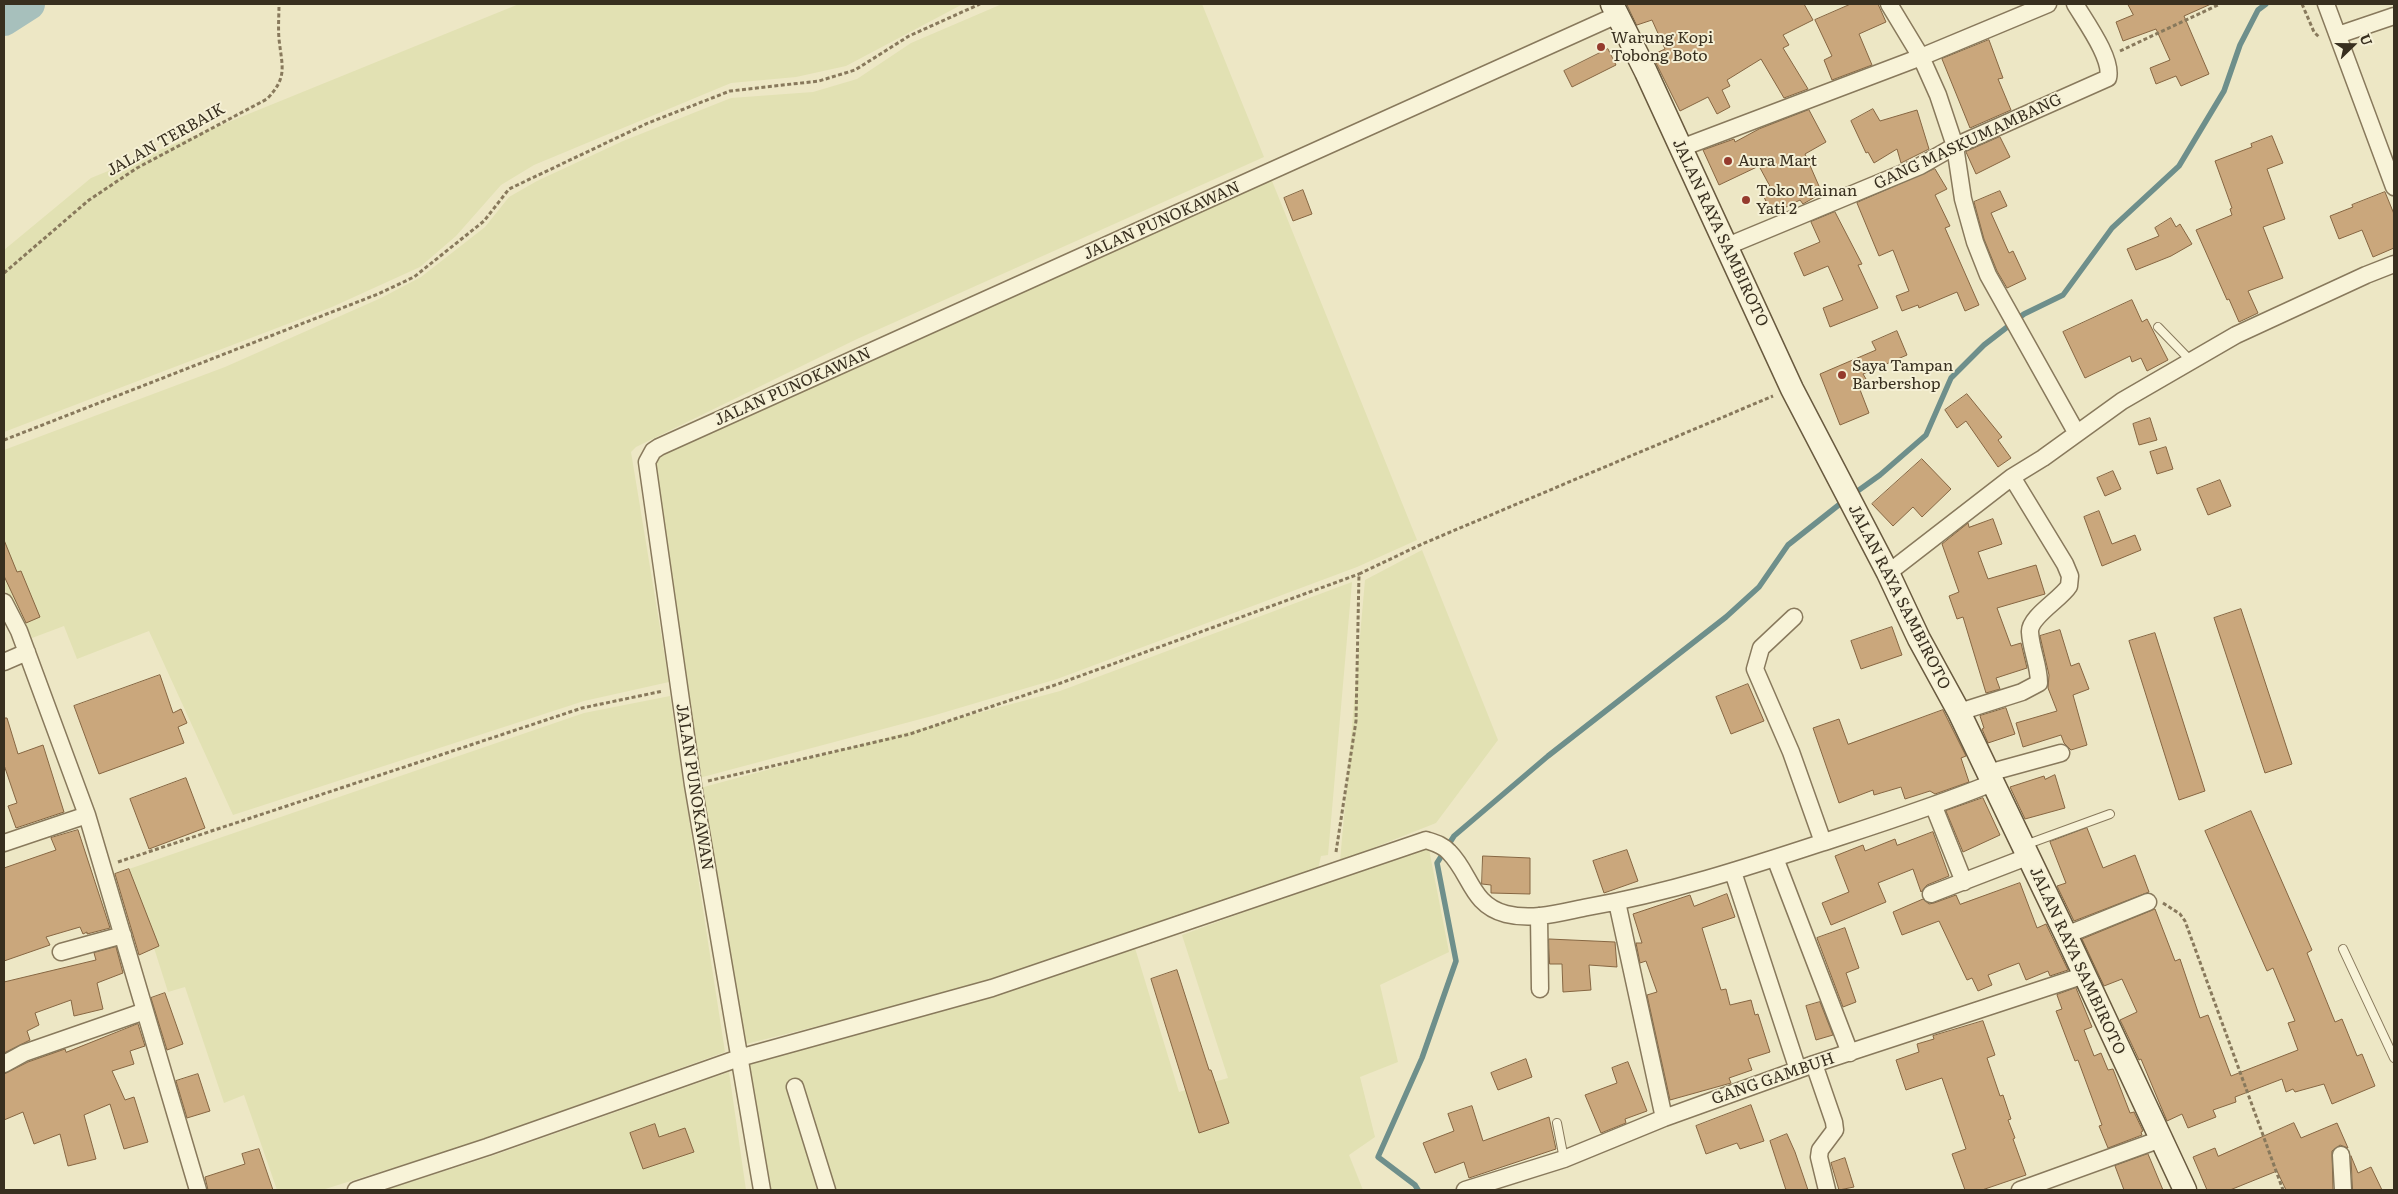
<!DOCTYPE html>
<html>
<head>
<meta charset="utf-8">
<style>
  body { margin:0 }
  #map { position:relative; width:2398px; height:1194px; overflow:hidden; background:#ede7c5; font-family:Literata,serif }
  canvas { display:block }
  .frame { position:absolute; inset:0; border:5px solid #382f1f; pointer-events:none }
  .north { position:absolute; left:2328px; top:20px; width:50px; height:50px; -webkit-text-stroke:4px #f5f0d5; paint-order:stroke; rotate:68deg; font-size:14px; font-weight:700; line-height:20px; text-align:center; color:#382f1f }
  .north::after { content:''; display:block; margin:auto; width:18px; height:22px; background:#382f1f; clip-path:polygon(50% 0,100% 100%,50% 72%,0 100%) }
</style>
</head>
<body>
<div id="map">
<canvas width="2398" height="1194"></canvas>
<div class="frame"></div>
<div class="north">U</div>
</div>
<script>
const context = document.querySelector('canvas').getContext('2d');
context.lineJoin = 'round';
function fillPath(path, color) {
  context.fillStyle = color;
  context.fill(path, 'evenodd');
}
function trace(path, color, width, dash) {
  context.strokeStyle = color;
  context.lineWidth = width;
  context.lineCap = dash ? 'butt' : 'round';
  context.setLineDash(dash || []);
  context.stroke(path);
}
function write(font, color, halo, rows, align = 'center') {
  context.font = font + ' Literata,serif';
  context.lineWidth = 4;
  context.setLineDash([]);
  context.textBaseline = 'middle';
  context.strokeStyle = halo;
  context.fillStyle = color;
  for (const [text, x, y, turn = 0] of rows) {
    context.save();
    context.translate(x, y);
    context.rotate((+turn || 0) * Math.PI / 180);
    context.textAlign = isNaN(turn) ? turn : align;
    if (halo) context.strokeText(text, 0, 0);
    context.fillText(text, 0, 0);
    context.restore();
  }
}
fillPath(new Path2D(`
  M519,4H963L846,66L796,77L731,83L534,165L501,185L456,236L420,267L332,307L4,432V250L91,178Z
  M1002,4H1202L1264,157L857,339L636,447L631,452L669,682L584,701L233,815L149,631L77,659L64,626L32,638L4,588V450L225,367L381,298L421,277L485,227L509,197L537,181L623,141L731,98L813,92L857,79L911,43Z
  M1270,176L1417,540L1357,567L1057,679L932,716L699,778L650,460Z
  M1422,550L1498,740L1436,823L1340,861L1365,580Z
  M1352,582L1328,855L1321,856L1318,869L990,983L742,1045L700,788L1060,691Z
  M670,696L725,1052L482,1140L322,1190H277L244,1095L224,1103L185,987L168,992L129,869L584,713Z
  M1428,844L1449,952L1380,985L1398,1062L1360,1077L1375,1137L1349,1155L1363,1190H764L743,1065L993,995L1135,948L1179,1092L1228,1078L1182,935Z
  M729,1072L746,1190H385L489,1157Z`), '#e2e1b3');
trace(new Path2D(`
  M1852,495L1880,475L1926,435L1951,378L1984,345L2024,314L2063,295L2112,228L2179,166L2224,91L2240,45L2258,10L2266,4
  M1418,1190L1415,1185L1378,1157L1422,1058L1456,961L1437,863L1454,836L1548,756L1726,617L1759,587L1788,545L1845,500`), '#6e8f8b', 5.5);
trace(new Path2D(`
  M4,20L29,4`), '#a7c0bc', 32);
const building = new Path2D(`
  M1627,4H1804L1813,20L1783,35L1789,45L1783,48L1808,89L1784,98L1761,59L1727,80L1730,86L1722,90L1730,107L1717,114L1708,97L1680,111L1652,55L1665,49L1652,20L1637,25Z
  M1851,4H1878L1886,22L1859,34L1872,65L1832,80L1824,60L1832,56L1815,20Z
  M2128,4H2211L2184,16L2209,74L2181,86L2176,76L2156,84L2150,68L2170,60L2156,29L2123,41L2116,22L2133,15Z
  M1989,40L2003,78L1998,79L2011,110L1970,128L1942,59Z
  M1608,49L1616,65L1572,87L1564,71Z
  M1873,109L1880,121L1917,110L1929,149L1901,163L1897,149L1874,163L1868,152L1866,153L1851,121Z
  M1809,110L1826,142L1805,154L1822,193L1803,204L1800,200L1772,214L1764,197L1773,192L1759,166L1719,185L1703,150L1734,139L1735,142L1759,129Z
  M2272,136L2283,163L2267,169L2285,219L2263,227L2283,278L2248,291L2258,313L2239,322L2229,299L2227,300L2196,230L2232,215L2230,209L2232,208L2215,161L2252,147L2251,144Z
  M2000,137L2010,157L1976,174L1966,152Z
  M1935,169L1947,189L1935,195L1950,226L1945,228L1979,305L1965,311L1957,292L1919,308L1918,305L1902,311L1896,296L1909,291L1893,250L1879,256L1857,203Z
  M1303,190L1312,214L1293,221L1284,198Z
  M2000,191L2007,206L1991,213L2009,253L2013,251L2026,279L2007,288L1997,271L1984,239L1974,202Z
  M2385,192L2394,214V248L2373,257L2362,230L2339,239L2330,216L2353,207L2352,205Z
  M1835,212L1862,264L1858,265L1878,308L1830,327L1823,308L1843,300L1828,266L1804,276L1794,253L1820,242L1811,222Z
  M2171,218L2176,227L2180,224L2192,244L2171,256L2136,270L2127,249L2159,236L2155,228Z
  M2132,300L2142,322L2147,319L2168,360L2147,371L2141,358L2132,362L2130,356L2085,378L2063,332Z
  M1897,331L1907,355L1863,374L1866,379L1857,382L1869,413L1840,425L1820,374L1876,350L1872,342Z
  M1967,394L2002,437L1998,440L2011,458L1998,467L1966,421L1957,428L1945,410Z
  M2150,418L2157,440L2139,445L2133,424Z
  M2166,447L2173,469L2157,474L2150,452Z
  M1922,459L1951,489L1922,517L1913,507L1893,526L1872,504Z
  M2113,471L2121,489L2105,496L2097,478Z
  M2220,480L2231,506L2208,515L2197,489Z
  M2099,511L2112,544L2135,535L2141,550L2102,566L2084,517Z
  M1993,519L2002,544L1978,552L1988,579L2036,565L2045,594L1997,608L2011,646L2021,643L2027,668L1996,678L2000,689L1986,693L1963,617L1957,619L1949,596L1959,592L1942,544L1968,523L1969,527Z
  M4,540L17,572L21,571L40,617L26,623L4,576Z
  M2241,609L2292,764L2265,773L2214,618Z
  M1892,627L1902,655L1861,669L1851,641Z
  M2060,630L2071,666L2079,663L2089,689L2073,695L2087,745L2071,750L2064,743L2061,735L2023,747L2016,723L2057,711L2048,688L2049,675L2040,636Z
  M2155,633L2205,791L2179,800L2129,641Z
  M160,675L173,713L181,709L187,723L178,727L184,743L99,774L74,706Z
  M1748,684L1764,721L1731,734L1716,697Z
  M2006,708L2015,734L1988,743L1982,729L1984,728L1980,716Z
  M1943,710L1966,756L1961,758L1969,782L1935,794L1930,791L1905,799L1901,787L1874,795L1873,790L1839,803L1813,728L1839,719L1848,744Z
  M4,718H7L18,754L43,745L64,812L16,828L8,806L17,803L4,765Z
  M2055,775L2065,808L2025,819L2010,787L2044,776L2045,779Z
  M186,778L205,828L149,849L130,799Z
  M1983,798L2000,835L1963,852L1946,811Z
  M2251,811L2312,950L2307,953L2335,1022L2342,1019L2357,1056L2362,1054L2375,1086L2332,1104L2324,1084L2295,1092L2293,1089L2286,1092L2282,1079L2235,1097L2236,1102L2213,1110L2216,1117L2188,1128L2182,1114L2167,1121L2141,1059L2139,1060L2123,1026L2120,1020L2137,1012L2122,979L2104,986L2082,939L2155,909L2175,961L2180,959L2200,1018L2208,1015L2231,1076L2298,1050L2288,1023L2295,1021L2273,968L2267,971L2205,831Z
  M2087,828L2103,868L2135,855L2149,892L2074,921L2057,886L2066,883L2050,842Z
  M78,830L110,928L87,934V932L83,934L80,927L46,937L50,945L4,961V868L56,850L51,838Z
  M1933,832L1949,876L1927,885L1921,892L1913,869L1878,883L1886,902L1831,925L1822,903L1849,892L1835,856L1863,845L1865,851L1895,839L1897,845Z
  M1627,850L1638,881L1604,893L1593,861Z
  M1483,856L1530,858V894L1491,893V885L1482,884Z
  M129,869L159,946L139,955L115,874Z
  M2020,883L2037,928L2046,924L2068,970L2050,976L2048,971L2026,980L2019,963L1988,975L1992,985L1978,991L1972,978L1967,980L1939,921L1902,935L1893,912L1923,899L1929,904L1934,903L1956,895L1960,904Z
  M1727,894L1735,917L1702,928L1721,990L1726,989L1730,1005L1751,1000L1755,1015L1758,1014L1770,1052L1748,1059L1752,1070L1729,1078L1731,1083L1670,1100L1647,995L1657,992L1646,961L1640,963L1636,943H1642L1633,914L1690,895L1694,906Z
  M1845,928L1859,968L1846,973L1856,1002L1843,1007L1817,938Z
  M1549,939L1615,942L1617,967L1589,965L1591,990L1563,992L1562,964H1550Z
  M116,947L123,973L97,983L103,1009L74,1016L71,1000L35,1013L39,1025L27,1031L30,1040L4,1053V982L96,960L94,953Z
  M1177,970L1209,1070H1211L1229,1123L1199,1133L1151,979Z
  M2076,988L2092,1027L2084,1030L2094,1056L2101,1053L2108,1070L2113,1069L2130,1113L2134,1112L2143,1131L2141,1132L2142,1135L2108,1148L2099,1126L2102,1125L2078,1060L2075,1061L2056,1011L2062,1009L2057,995Z
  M165,993L183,1044L167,1050L151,998Z
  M1820,1002L1833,1035L1816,1040L1806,1006Z
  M1983,1021L1995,1055L1987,1058L2000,1096L2003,1095L2011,1119L2008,1120L2015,1138L2013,1139L2026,1175L1982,1190H1965L1952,1154L1966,1149L1942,1078L1906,1090L1896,1060L1919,1052L1917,1044L1934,1039L1933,1036Z
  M138,1024L145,1046L130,1051L134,1064L112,1071L125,1100L134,1097L148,1142L124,1149L110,1104L84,1115L96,1159L68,1166L60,1134L34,1144L23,1112L4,1120V1074L28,1062L65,1049L66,1052Z
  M1526,1059L1532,1077L1498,1090L1491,1073Z
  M1628,1062L1647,1111L1625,1119L1626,1123L1601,1133L1585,1095L1617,1083L1612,1068Z
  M198,1074L210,1111L187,1118L176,1081Z
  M1751,1105L1764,1141L1740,1149L1737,1143L1706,1154L1696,1126Z
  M1472,1106L1483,1141L1549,1117L1556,1149L1469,1178L1464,1162L1435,1173L1423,1143L1454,1131L1448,1114Z
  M2294,1123L2301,1138L2337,1123L2348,1148L2340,1145L2332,1151L2333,1190H2286L2277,1171L2230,1190H2207L2193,1157L2215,1148L2218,1156Z
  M655,1124L659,1137L685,1128L694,1152L643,1169L630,1133Z
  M1787,1134L1795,1152L1808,1190H1786L1770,1141Z
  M259,1149L273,1190H208L205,1177L245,1164L242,1154Z
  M2148,1154L2163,1190H2124L2115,1166Z
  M2351,1156L2358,1173L2371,1167L2382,1190H2353Z
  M1845,1158L1854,1187L1839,1190L1831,1163Z`);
fillPath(building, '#caa77c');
trace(building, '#866642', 1);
const lane = new Path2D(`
  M2158,327L2191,361
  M2025,845L2110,814
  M2343,949L2394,1058
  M1557,1123L1564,1159`);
const street = new Path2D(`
  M1889,4L1921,57L1938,95L1955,146L1963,199L1975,242L1988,275L2076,432
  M2326,4L2394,187
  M2338,35L2394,16
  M1681,148L1921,57L2048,4
  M1725,247L1920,166L1955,146L2108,78C2113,59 2085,21 2075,4
  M1888,573L2012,477L2043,458L2122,401L2236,335L2366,275L2394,264
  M4,602L19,631L87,815L198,1190
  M1794,617L1761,648L1755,669L1791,752L1823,842
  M4,662L27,652
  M1959,712L2022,692L2039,683C2039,665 2031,650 2030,632C2029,617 2061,599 2069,586L2070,576L2065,564L2012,477
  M1988,773L2061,753
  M1934,807L1964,882
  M4,843L87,815
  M1775,858L1850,1053
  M1733,872L1798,1070
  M1931,894L2027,857
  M1617,902L1664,1118
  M1539,916L1540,989
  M2066,935L2148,902
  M61,952L123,935
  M4,1064L24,1053L145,1011
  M1814,1064L1834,1122L1835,1130L1820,1150L1819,1157L1827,1190
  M795,1087L827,1190
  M2341,1155L2343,1190
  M356,1190L487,1147L739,1058L992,988L1426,840C1435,843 1443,845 1449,852C1471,874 1471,905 1506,914C1534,921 1562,912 1588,907C1668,893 1745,868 1821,843C1879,824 1936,806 1992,783
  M762,1190L693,785L647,462L653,451L659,447L1617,15
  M1465,1190L1564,1159L1664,1118L1814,1064L2085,975
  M2020,1190L2161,1139`);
const secondary = new Path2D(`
  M1612,4L1646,72L1792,389L1888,573L1919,639L1959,712L2066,935L2185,1190`);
trace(lane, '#88795c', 10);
trace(street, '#88795c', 19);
trace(secondary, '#695a3f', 25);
trace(new Path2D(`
  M2302,4L2314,32L2319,37
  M2120,51L2220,4
  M4,273L89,200L137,168L267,99C288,77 282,67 279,39C278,27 279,15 279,4
  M4,440L378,294L414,277L484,221L509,189L648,123L730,91L819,81L855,70L909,36L980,4
  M708,781L910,734L1058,684L1359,574
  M1336,852L1356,721L1359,574L1422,544L1773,396
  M118,862L582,708L663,691
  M2163,903L2180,914L2185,921L2283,1190`), '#88795c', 3, [4, 2.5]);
trace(lane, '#f8f3d8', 8);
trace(street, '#f8f3d8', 16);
trace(secondary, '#f8f3d8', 22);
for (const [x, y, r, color] of [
  [1601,47,5,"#953b2d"],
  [1728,161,5,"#953b2d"],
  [1746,200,5,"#953b2d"],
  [1842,375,5,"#953b2d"]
]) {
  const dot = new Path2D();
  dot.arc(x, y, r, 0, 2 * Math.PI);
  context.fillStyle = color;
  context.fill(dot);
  trace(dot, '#f5f0d5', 2);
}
write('16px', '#382f1f', '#f5f0d5', [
  ["Warung Kopi",1611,38],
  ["Tobong Boto",1611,56],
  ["Aura Mart",1738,161],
  ["Toko Mainan",1756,191],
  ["Yati 2",1756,209],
  ["Saya Tampan",1852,366],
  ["Barbershop",1852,384]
], 'left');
write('16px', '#382f1f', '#f5f0d5', [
  ["JALAN TERBAIK",166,140,-29],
  ["GANG MASKUMAMBANG",1968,142,-25],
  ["JALAN PUNOKAWAN",1162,221,-24],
  ["JALAN RAYA SAMBIROTO",1720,233,65],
  ["JALAN PUNOKAWAN",793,387,-24],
  ["JALAN RAYA SAMBIROTO",1899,597,63],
  ["JALAN PUNOKAWAN",694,787,81],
  ["JALAN RAYA SAMBIROTO",2077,961,65],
  ["GANG GAMBUH",1773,1079,-19]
]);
</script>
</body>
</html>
